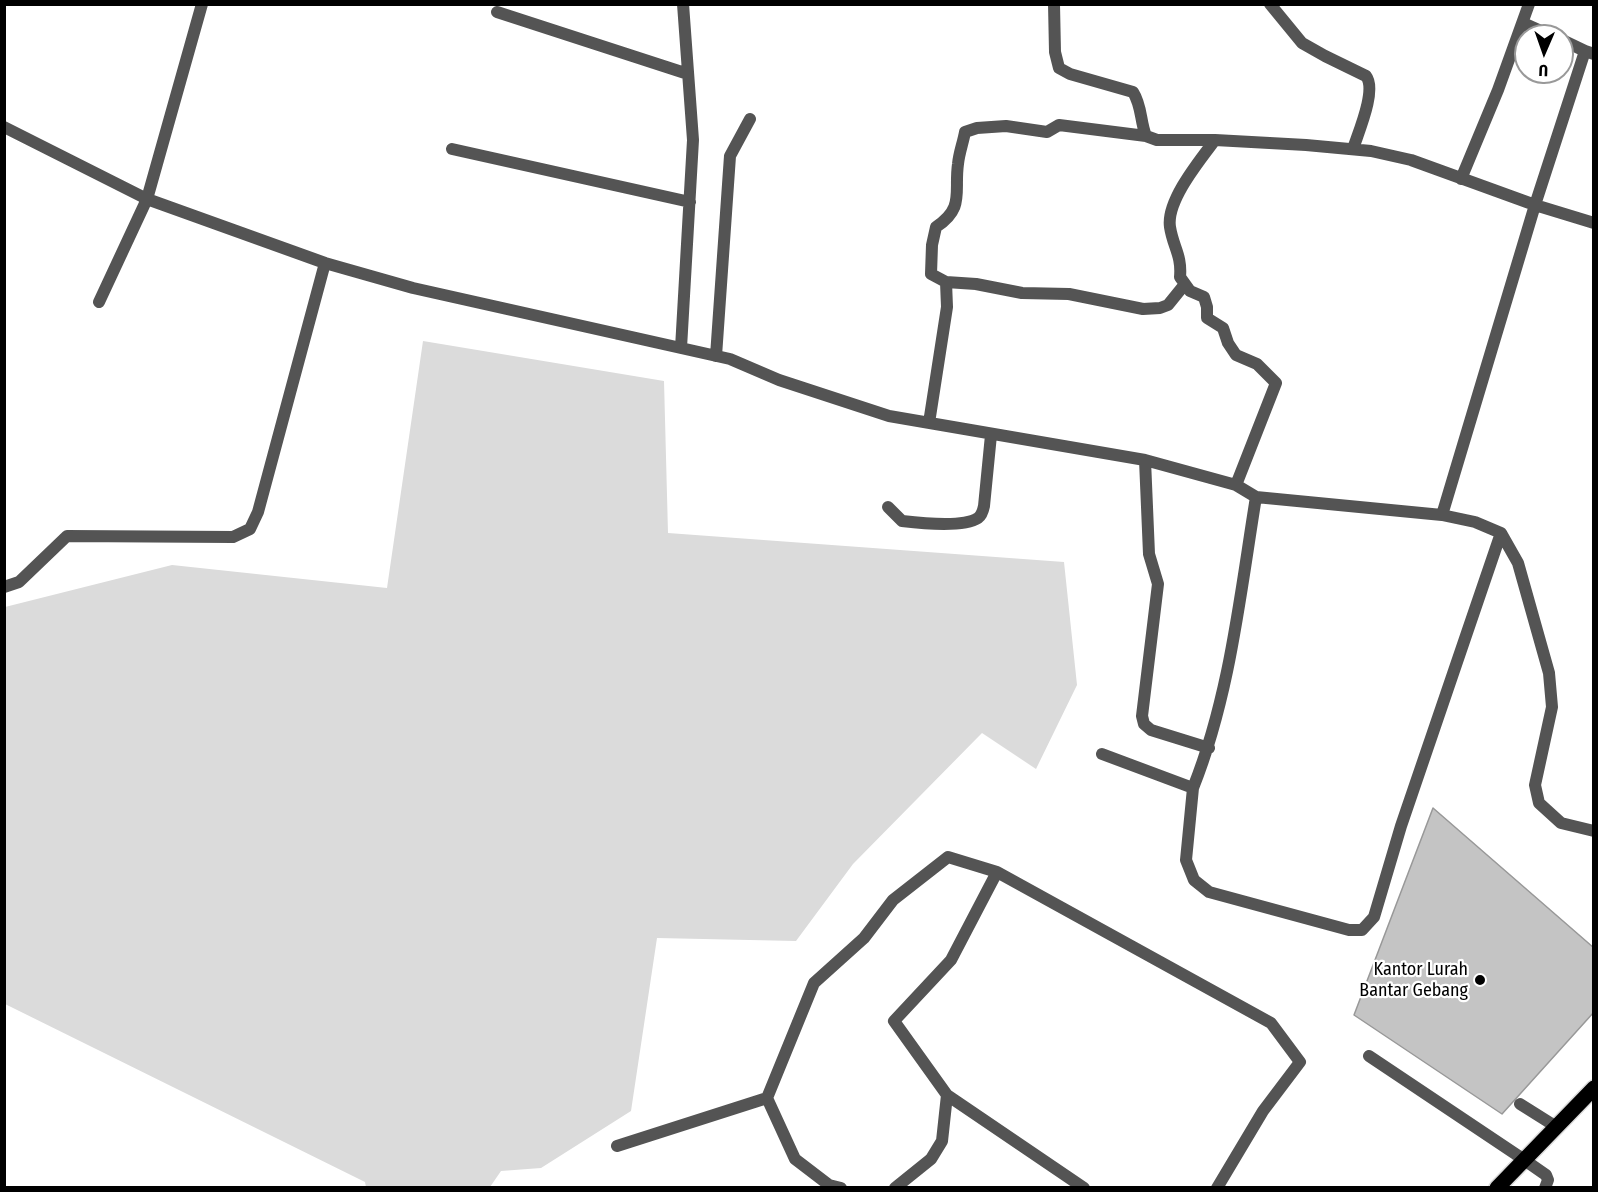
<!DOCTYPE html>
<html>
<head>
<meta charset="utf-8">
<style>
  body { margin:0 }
  #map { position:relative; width:1598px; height:1192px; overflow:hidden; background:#fff; font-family:"Fira Sans Condensed",sans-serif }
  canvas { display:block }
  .frame { position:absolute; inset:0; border:6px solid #000; pointer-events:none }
  .north { position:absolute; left:1514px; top:24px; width:60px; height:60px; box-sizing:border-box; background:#fff; border:2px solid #999; border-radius:50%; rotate:182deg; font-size:16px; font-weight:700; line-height:24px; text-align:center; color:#000 }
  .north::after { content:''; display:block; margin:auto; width:21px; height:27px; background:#000; clip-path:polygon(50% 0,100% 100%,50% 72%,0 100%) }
</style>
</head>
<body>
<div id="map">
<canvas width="1598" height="1192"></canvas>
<div class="frame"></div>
<div class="north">U</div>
</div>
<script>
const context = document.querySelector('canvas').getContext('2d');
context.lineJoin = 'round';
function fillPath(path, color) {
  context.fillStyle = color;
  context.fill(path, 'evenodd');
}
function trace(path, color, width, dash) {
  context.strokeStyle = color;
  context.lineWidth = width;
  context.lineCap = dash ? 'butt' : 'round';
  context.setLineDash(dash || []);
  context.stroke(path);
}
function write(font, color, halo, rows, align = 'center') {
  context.font = font + ' "Fira Sans Condensed",sans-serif';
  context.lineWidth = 4.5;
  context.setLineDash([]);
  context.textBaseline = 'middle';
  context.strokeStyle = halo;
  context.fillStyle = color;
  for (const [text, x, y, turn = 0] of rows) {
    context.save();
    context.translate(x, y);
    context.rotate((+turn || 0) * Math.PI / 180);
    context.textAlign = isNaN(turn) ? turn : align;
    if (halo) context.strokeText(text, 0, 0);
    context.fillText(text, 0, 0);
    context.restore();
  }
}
fillPath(new Path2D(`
  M423,341L664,381L668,533L1064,562L1077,685L1036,769L982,733L853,864L796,941L657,938L631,1111L541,1168L501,1171L490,1187H366L365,1182L5,1004V607L172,565L387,588Z`), '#dbdbdb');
const building = new Path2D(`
  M1433,808L1594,948V1012L1502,1114L1354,1015Z`);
fillPath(building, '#c4c4c4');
trace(building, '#989898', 1.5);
const primary = new Path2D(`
  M1497,1188L1594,1088`);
trace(primary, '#dbdbdb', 18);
trace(new Path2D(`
  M997,872L1271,1023L1300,1062L1263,1111L1217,1188
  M767,1098L814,983L864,938L893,900L948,857L997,872L951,960L894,1021L947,1095L1084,1188
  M617,1146L767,1098L795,1159L829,1185L841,1188
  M1523,1159L1546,1175L1548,1180L1545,1188
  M895,1188L931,1159L942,1141L947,1095`), '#545454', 12);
trace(new Path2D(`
  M1054,4L1055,52L1059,68L1070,74L1133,92C1142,106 1140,121 1146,136L1157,140H1215L1306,145L1371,151L1411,160L1535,205L1594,223
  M1270,4L1302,43L1325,56L1366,76C1377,90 1358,133 1353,149
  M497,12L688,74
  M1523,23L1552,36
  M1562,40L1585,51
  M4,127L147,199L325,263L413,288L730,359L779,380L889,416L1145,460L1236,485L1256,497L1442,515L1475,522L1501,533L1518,563L1549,673L1552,707L1535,785L1539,803L1561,823L1594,831
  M1215,140C1200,160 1166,201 1170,227C1173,247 1182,255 1180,277L1190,291L1204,297L1207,307V318L1223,328L1228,343L1236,355L1257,364L1276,383L1236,485
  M452,149L690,202
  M1461,179L1498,90L1529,4
  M946,282L976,284L1022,293L1069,294L1143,309L1160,308L1168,305L1185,284
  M99,302L147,199L202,4
  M681,348L693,140L683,4
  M716,356L730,156L750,119
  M929,423L947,307L946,282L931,274L932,245L936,227C965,208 954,192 958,164C959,153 963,143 965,132L977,128L1006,126L1047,132L1059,125L1146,136
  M1145,460L1149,554L1158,584L1142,716L1144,724L1151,730L1209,748
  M888,507L902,521C919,523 963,528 978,518C982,515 983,511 984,506L991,435
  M1442,515L1535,205L1585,51L1594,54
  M4,587L19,582L67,536L233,537L250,529L258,512L325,263
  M1102,754L1193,788C1230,695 1240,595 1256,497
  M1193,788L1186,860L1194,880L1209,892L1349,930H1362L1374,917L1401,826L1501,533
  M1369,1056L1523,1159
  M1520,1104L1555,1126`), '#545454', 12);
trace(primary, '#000', 15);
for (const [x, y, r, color] of [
  [1480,980,6,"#000"]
]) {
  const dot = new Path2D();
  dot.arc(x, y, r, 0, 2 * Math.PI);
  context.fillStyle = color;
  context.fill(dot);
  trace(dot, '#fff', 2);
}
write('18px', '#000', '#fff', [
  ["Kantor Lurah",1468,970],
  ["Bantar Gebang",1468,991]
], 'right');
</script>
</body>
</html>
